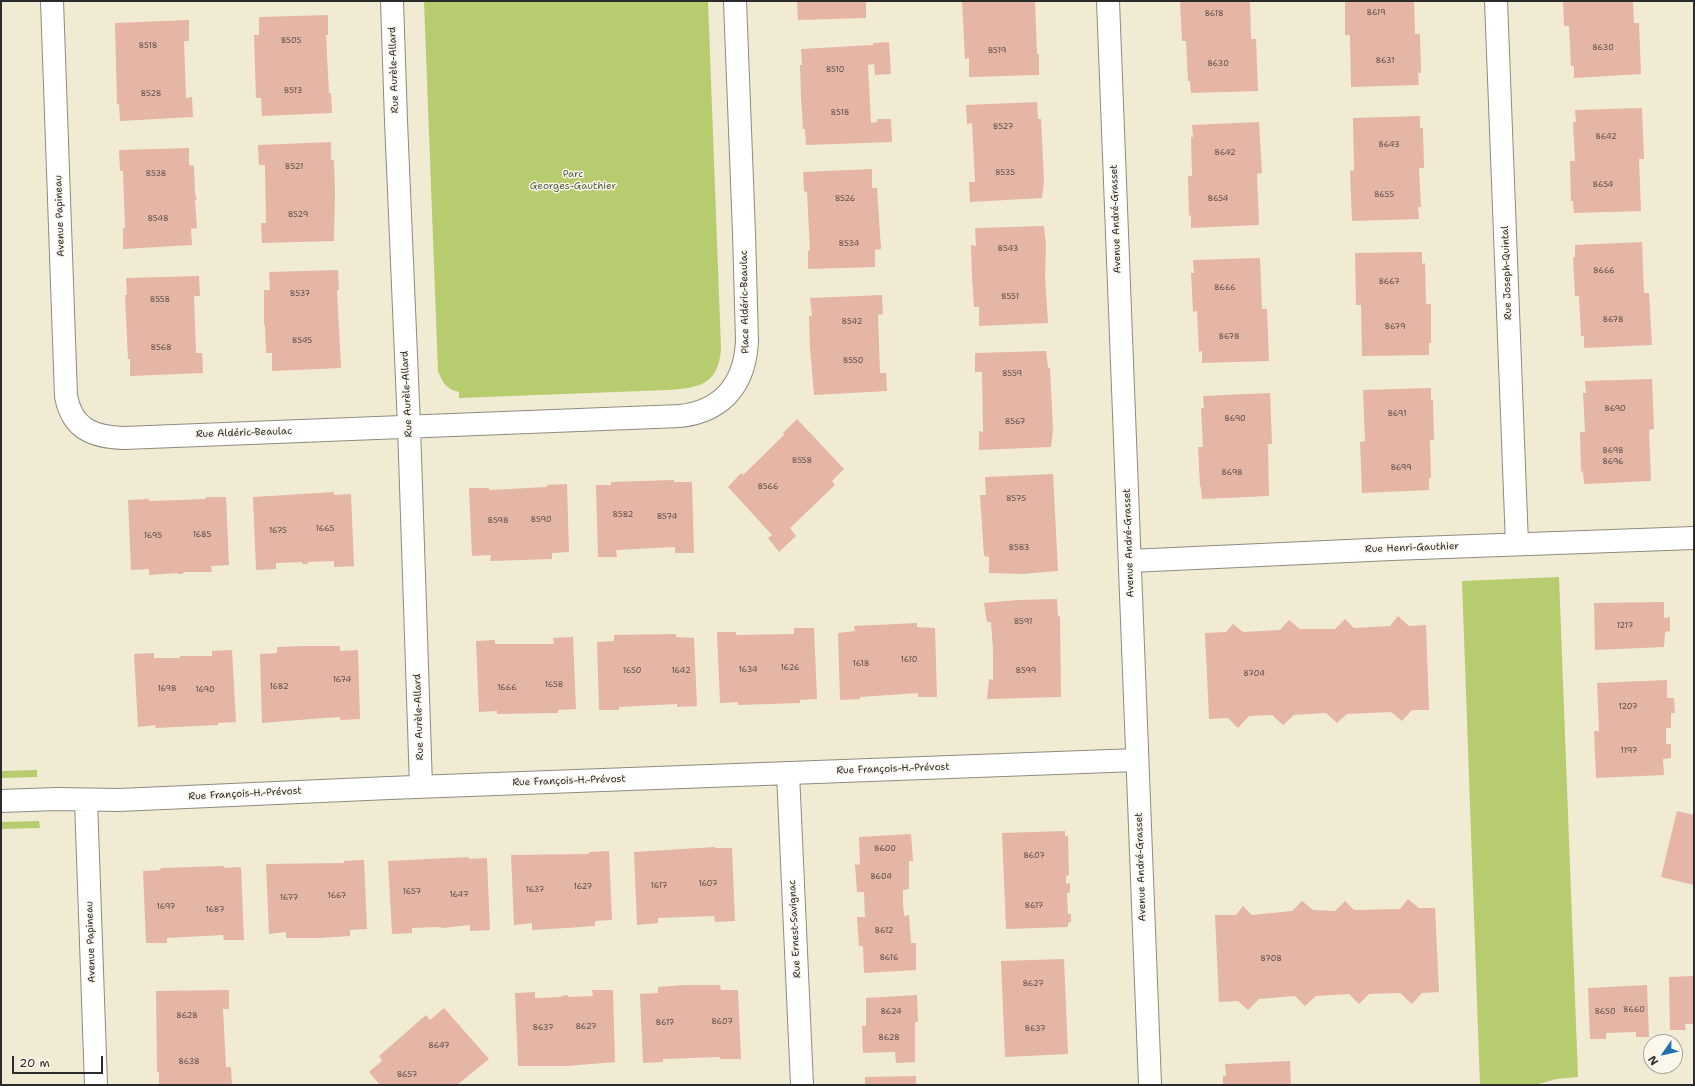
<!DOCTYPE html>
<html>
<head>
<meta charset="utf-8">
<style>
  body { margin:0 }
  #map { position:relative; width:1695px; height:1086px; overflow:hidden; background:#f2ebd3; font-family:"Shantell Sans",sans-serif }
  canvas { display:block }
  .frame { position:absolute; inset:0; border:2px solid #2b2b2b; pointer-events:none }
  .north { position:absolute; left:1643px; top:1034px; width:40px; height:40px; box-sizing:border-box; background:#fbf7ec; border:1px solid #a8a59f; border-radius:50%; rotate:236deg; font-size:11px; font-weight:700; line-height:16px; text-align:center; color:#2b2b2b }
  .north::after { content:''; display:block; margin:auto; width:14px; height:18px; background:#1f6fb2; clip-path:polygon(50% 0,100% 100%,50% 72%,0 100%) }
  .scale { position:absolute; left:12px; top:1056px; width:91px; height:18px; box-sizing:border-box; border:2px solid #2b2b2b; border-top:0; padding-left:5px; font-size:12px; line-height:14px; white-space:nowrap; color:#2b2b2b; -webkit-text-stroke:3px #fbf7ec; paint-order:stroke }
</style>
</head>
<body>
<div id="map">
<canvas width="1695" height="1086"></canvas>
<div class="frame"></div>
<div class="north">N</div>
<div class="scale">20 m</div>
</div>
<script>
const context = document.querySelector('canvas').getContext('2d');
context.lineJoin = 'round';
function fillPath(path, color) {
  context.fillStyle = color;
  context.fill(path, 'evenodd');
}
function trace(path, color, width, dash) {
  context.strokeStyle = color;
  context.lineWidth = width;
  context.lineCap = dash ? 'butt' : 'round';
  context.setLineDash(dash || []);
  context.stroke(path);
}
function write(font, color, halo, rows, align = 'center') {
  context.font = font + ' "Shantell Sans",sans-serif';
  context.lineWidth = 3;
  context.setLineDash([]);
  context.textBaseline = 'middle';
  context.strokeStyle = halo;
  context.fillStyle = color;
  for (const [text, x, y, turn = 0] of rows) {
    context.save();
    context.translate(x, y);
    context.rotate((+turn || 0) * Math.PI / 180);
    context.textAlign = isNaN(turn) ? turn : align;
    if (halo) context.strokeText(text, 0, 0);
    context.fillText(text, 0, 0);
    context.restore();
  }
}
fillPath(new Path2D(`
  M424,1H708L721,348C719,384 700,388 668,390L459,398V392C446,389 443,383 438,371Z
  M1559,577L1578,1077L1556,1079L1535,1085H1480L1462,581Z
  M37,770V777L1,778V771Z
  M39,821L40,828L1,829V822Z`), '#b7cb6f');
fillPath(new Path2D(`
  M797,1H866V18L798,20Z
  M962,1H1035L1037,54H1039V75L969,77V58L965,59Z
  M1183,1H1250L1251,39H1256L1258,91L1191,93L1190,81H1188L1186,41H1182L1180,3Z
  M1345,1H1414L1415,34H1420L1421,73H1418L1419,85L1351,87L1350,35H1345Z
  M1563,1H1633L1634,23H1639L1641,74L1574,78V66H1571L1569,26H1564Z
  M328,15V35H326L329,93H331L332,113L262,116L261,98H256L254,35H259V17Z
  M189,20V41H184L186,98L192,97L193,117L120,121L119,104H117L115,23Z
  M889,42L891,74L875,75L874,64L868,65L871,123L877,122V119H891L892,142L806,145L805,129H803L801,97L800,65H802L801,49L873,45V43Z
  M1037,102L1038,119H1041L1044,181L1042,198L970,202L969,182H975L972,123L967,124L966,105Z
  M1642,108L1644,159H1639L1641,211L1574,213L1573,201H1571L1570,161H1575L1573,122H1576L1575,110Z
  M1420,116V128H1423L1424,168H1419L1421,207H1418L1419,219L1352,221L1350,171L1354,170L1353,118Z
  M1259,122L1262,173L1257,174L1259,225L1191,228V215L1189,216L1188,176H1192L1191,137H1193L1192,125Z
  M331,142V160H334L335,191L334,241L262,243L261,223H266L265,165H259L258,145Z
  M189,148V165L194,166L195,193L197,199L195,200L197,228L191,229L192,245L123,249V228H125L123,171H120L119,150Z
  M872,169V188H877L881,249L875,250V267L808,269V250L810,251L807,192L804,191L803,172Z
  M1044,226L1046,245L1045,276L1048,323L979,326V307H974L972,277L971,245L976,246L975,228Z
  M1642,242L1644,293H1649L1652,345L1584,348V336H1581L1579,296H1575L1573,257L1575,258V245Z
  M1422,252V264L1425,263L1426,304H1431V343H1429V355L1362,356L1361,305H1356L1355,253Z
  M1260,258L1262,309H1267L1269,361L1202,363V351L1199,352L1197,311L1193,312L1191,273H1194L1193,260Z
  M338,270L339,290H337L341,368L272,371V353H266L265,325H264V290H270L269,272Z
  M199,276L200,296H194L196,353H202L203,373L130,376V359H128L125,295H127L126,278Z
  M882,295L883,314L878,315L880,373H886L887,391L814,395L810,347L809,316H812L810,298Z
  M1046,351L1048,368H1050L1053,430L1051,447L979,450V431L983,432L982,372H975V353Z
  M1652,379L1654,429L1649,430L1651,481L1584,484L1583,471L1581,472L1580,432H1585L1583,393H1586L1585,381Z
  M1431,388V400H1433L1434,440H1430L1431,478H1429V490L1362,493L1360,442L1365,441L1363,390Z
  M1270,393L1272,444H1268L1269,496L1202,499L1201,487H1200L1198,447H1203L1201,408H1204L1203,396Z
  M797,419L844,469L832,481L835,485L790,528L796,536L779,552L768,538L772,535L728,487L741,473L743,475L784,435L783,433Z
  M1053,474L1058,571L1022,574L989,573V557L984,556L980,495H986L985,477Z
  M674,480V482H692L694,553H675V547L616,550L617,557H598L596,485H611V482Z
  M567,484L569,552L552,553V559L490,561L491,555L472,556L469,488H489V490L547,487V485Z
  M334,492V495L351,494L354,566L334,567V561L308,562V564H302V562L276,563V569L256,570L253,497Z
  M206,497H226L229,565L211,566L212,572H184L183,574H178V573L149,575V569L131,570L128,500L149,499V501L206,499Z
  M1057,599L1058,617L1060,616L1061,697L987,699L989,679L993,680V651L991,622H987L984,603L1018,600Z
  M1664,602V618L1670,617V631L1665,632L1664,647L1595,650L1594,603Z
  M1398,616L1409,626L1426,625L1429,710H1412L1402,721L1391,712L1347,714L1337,723L1326,713L1294,715L1283,725L1272,715L1249,716L1238,728L1228,718L1209,719L1205,633L1226,632L1233,624L1243,632L1280,630L1289,620L1300,629H1335L1345,619L1354,628L1390,626Z
  M917,623V627L935,628L937,697H918V693L860,697V699L840,700L838,633L855,631L854,626Z
  M794,628H814L817,699L800,700V703L738,705V702L720,703L717,632H736V635L794,634Z
  M676,634V637L694,638L697,706L677,707V704L619,707V710H599L597,642L614,641V635Z
  M573,637L576,709L558,710V713L497,714V711L479,712L476,641L495,640V644H554L553,638Z
  M305,646H340V651L358,650L360,719L340,720V717L311,719L262,723L260,654L277,653V647Z
  M232,650L236,722L218,723V725L155,728L156,725L138,727L134,654L154,653V658H180V656H212V651Z
  M1667,680V698H1674L1675,713H1671V728H1666V744H1671V758L1663,759L1664,775L1596,778L1594,731H1599L1597,683Z
  M1677,811L1694,815V885L1661,877Z
  M1065,831V836H1068L1069,875L1066,876V884L1070,883V893H1067L1068,914H1071V922L1068,923V927L1006,929L1002,833Z
  M911,834L913,861H909V889L903,890V902L904,916L909,915L911,943H916V970L864,973L863,946H859L857,917H865L864,892H857L855,864L860,865L859,837Z
  M715,847V848H732L735,921L715,922L714,916L658,918V923L637,925L634,852Z
  M609,851L612,920L595,921V926L566,928L532,930V923L514,925L511,855L589,854V852Z
  M469,857V859L487,858L490,930L470,931V925L443,928L437,927L412,928V933L392,934L388,861Z
  M364,860L367,929L350,930V936L320,938H286V932L269,934L266,864L344,863V861Z
  M224,866V868L241,867L244,940H224L223,935L167,938V943H146L143,871L161,870L160,868Z
  M1408,899L1419,908H1435L1439,992L1422,993L1412,1004L1400,993L1369,994L1359,1004L1349,994L1316,996L1305,1006L1295,996L1259,999L1248,1010L1238,1001L1219,1002L1215,915H1236L1243,906L1252,915L1292,911L1302,901L1313,910L1335,911L1345,901L1354,910L1400,909Z
  M1064,959L1068,1054L1005,1057L1001,961Z
  M1694,976V1024H1685L1686,1030H1670L1669,977Z
  M685,985H720L721,990H738L741,1059H720V1057L663,1059V1062L643,1063L640,994L658,993V987Z
  M1647,985L1649,1037H1636V1032L1606,1033V1039H1590L1588,988Z
  M229,990V1009H223L226,1067H231L232,1085H159V1072H157L156,991Z
  M592,990H613L615,1062L567,1066H518L515,993L535,992V998L561,997V996L568,995V997L593,996Z
  M917,995L918,1022H915V1062L896,1063L895,1052L863,1053L862,1026H866V998Z
  M444,1008L489,1059L457,1085H380L369,1072L382,1061L379,1056L426,1015L430,1020Z
  M1290,1061L1291,1085H1223V1076H1226L1225,1064Z
  M916,1076V1085H865V1077Z`), '#e5b5a5');
const minor = new Path2D(`
  M52,1L66,396C72,429 93,437 124,438L680,416C723,411 745,384 747,341L744,233L735,1
  M392,1L396,121L409,426L421,786
  M1108,1L1150,1085
  M1496,1L1517,544
  M1130,561L1391,549L1694,538
  M788,773L802,1085
  M86,800L96,1085
  M1,801L57,799L119,800L389,788L1137,760`);
trace(minor, '#8e8b7f', 24);
trace(minor, '#fff', 22);
write('8px', '#5a4e4a', null, [
  ["8619",1376,13],
  ["8618",1214,14],
  ["8505",291,41],
  ["8518",148,46],
  ["8630",1603,48],
  ["8519",997,51],
  ["8631",1385,61],
  ["8630",1218,64],
  ["8510",835,70],
  ["8513",293,91],
  ["8528",151,94],
  ["8518",840,113],
  ["8527",1003,127],
  ["8642",1606,137],
  ["8643",1389,145],
  ["8642",1225,153],
  ["8521",294,167],
  ["8535",1005,173],
  ["8538",156,174],
  ["8654",1603,185],
  ["8655",1384,195],
  ["8526",845,199],
  ["8654",1218,199],
  ["8529",298,215],
  ["8548",158,219],
  ["8534",849,244],
  ["8543",1008,249],
  ["8666",1604,271],
  ["8667",1389,282],
  ["8666",1225,288],
  ["8537",300,294],
  ["8551",1010,297],
  ["8558",160,300],
  ["8678",1613,320],
  ["8542",852,322],
  ["8679",1395,327],
  ["8678",1229,337],
  ["8545",302,341],
  ["8568",161,348],
  ["8550",853,361],
  ["8559",1012,374],
  ["8690",1615,409],
  ["8691",1397,414],
  ["8690",1235,419],
  ["8567",1015,422],
  ["8698",1613,451],
  ["8558",802,461],
  ["8696",1613,462],
  ["8699",1401,468],
  ["8698",1232,473],
  ["8566",768,487],
  ["8575",1016,499],
  ["8582",623,515],
  ["8574",667,517],
  ["8590",541,520],
  ["8598",498,521],
  ["1665",325,529],
  ["1675",278,531],
  ["1685",202,535],
  ["1695",153,536],
  ["8583",1019,548],
  ["8591",1023,622],
  ["1217",1625,626],
  ["1610",909,660],
  ["1618",861,664],
  ["1626",790,668],
  ["1634",748,670],
  ["1650",632,671],
  ["1642",681,671],
  ["8599",1026,671],
  ["8704",1254,674],
  ["1674",342,680],
  ["1658",554,685],
  ["1682",279,687],
  ["1666",507,688],
  ["1698",167,689],
  ["1690",205,690],
  ["1207",1628,707],
  ["1197",1629,751],
  ["8600",885,849],
  ["8607",1034,856],
  ["8604",881,877],
  ["1607",708,884],
  ["1617",659,886],
  ["1627",583,887],
  ["1637",535,890],
  ["1657",412,892],
  ["1647",459,895],
  ["1667",337,896],
  ["1677",289,898],
  ["8617",1034,906],
  ["1697",166,907],
  ["1687",215,910],
  ["8612",884,931],
  ["8616",889,958],
  ["8708",1271,959],
  ["8627",1033,984],
  ["8660",1634,1010],
  ["8624",891,1012],
  ["8650",1605,1012],
  ["8628",187,1016],
  ["8607",722,1022],
  ["8617",665,1023],
  ["8627",586,1027],
  ["8637",543,1028],
  ["8637",1035,1029],
  ["8628",889,1038],
  ["8647",439,1046],
  ["8638",189,1062],
  ["8657",407,1075]
]);
write('10px', '#2b2b2b', '#fbf7ec', [
  ["Rue Aurèle-Allard",394,70,-92],
  ["Avenue Papineau",60,216,-92],
  ["Avenue André-Grasset",1116,219,-92],
  ["Rue Joseph-Quintal",1507,273,-92],
  ["Place Aldéric-Beaulac",745,302,-91],
  ["Rue Aurèle-Allard",407,394,-93],
  ["Rue Aldéric-Beaulac",244,433,-2],
  ["Avenue André-Grasset",1129,543,-92],
  ["Rue Henri-Gauthier",1412,548,-2],
  ["Rue Aurèle-Allard",419,717,-92],
  ["Rue François-H.-Prévost",893,769,-2],
  ["Rue François-H.-Prévost",569,781,-2],
  ["Rue François-H.-Prévost",245,794,-3],
  ["Avenue André-Grasset",1141,867,-92],
  ["Rue Ernest-Savignac",795,929,-93],
  ["Avenue Papineau",91,942,-92]
]);
write('10px', '#555b3f', '#fbf7ec', [
  ["Parc",573,174],
  ["Georges-Gauthier",573,186]
]);
</script>
</body>
</html>
